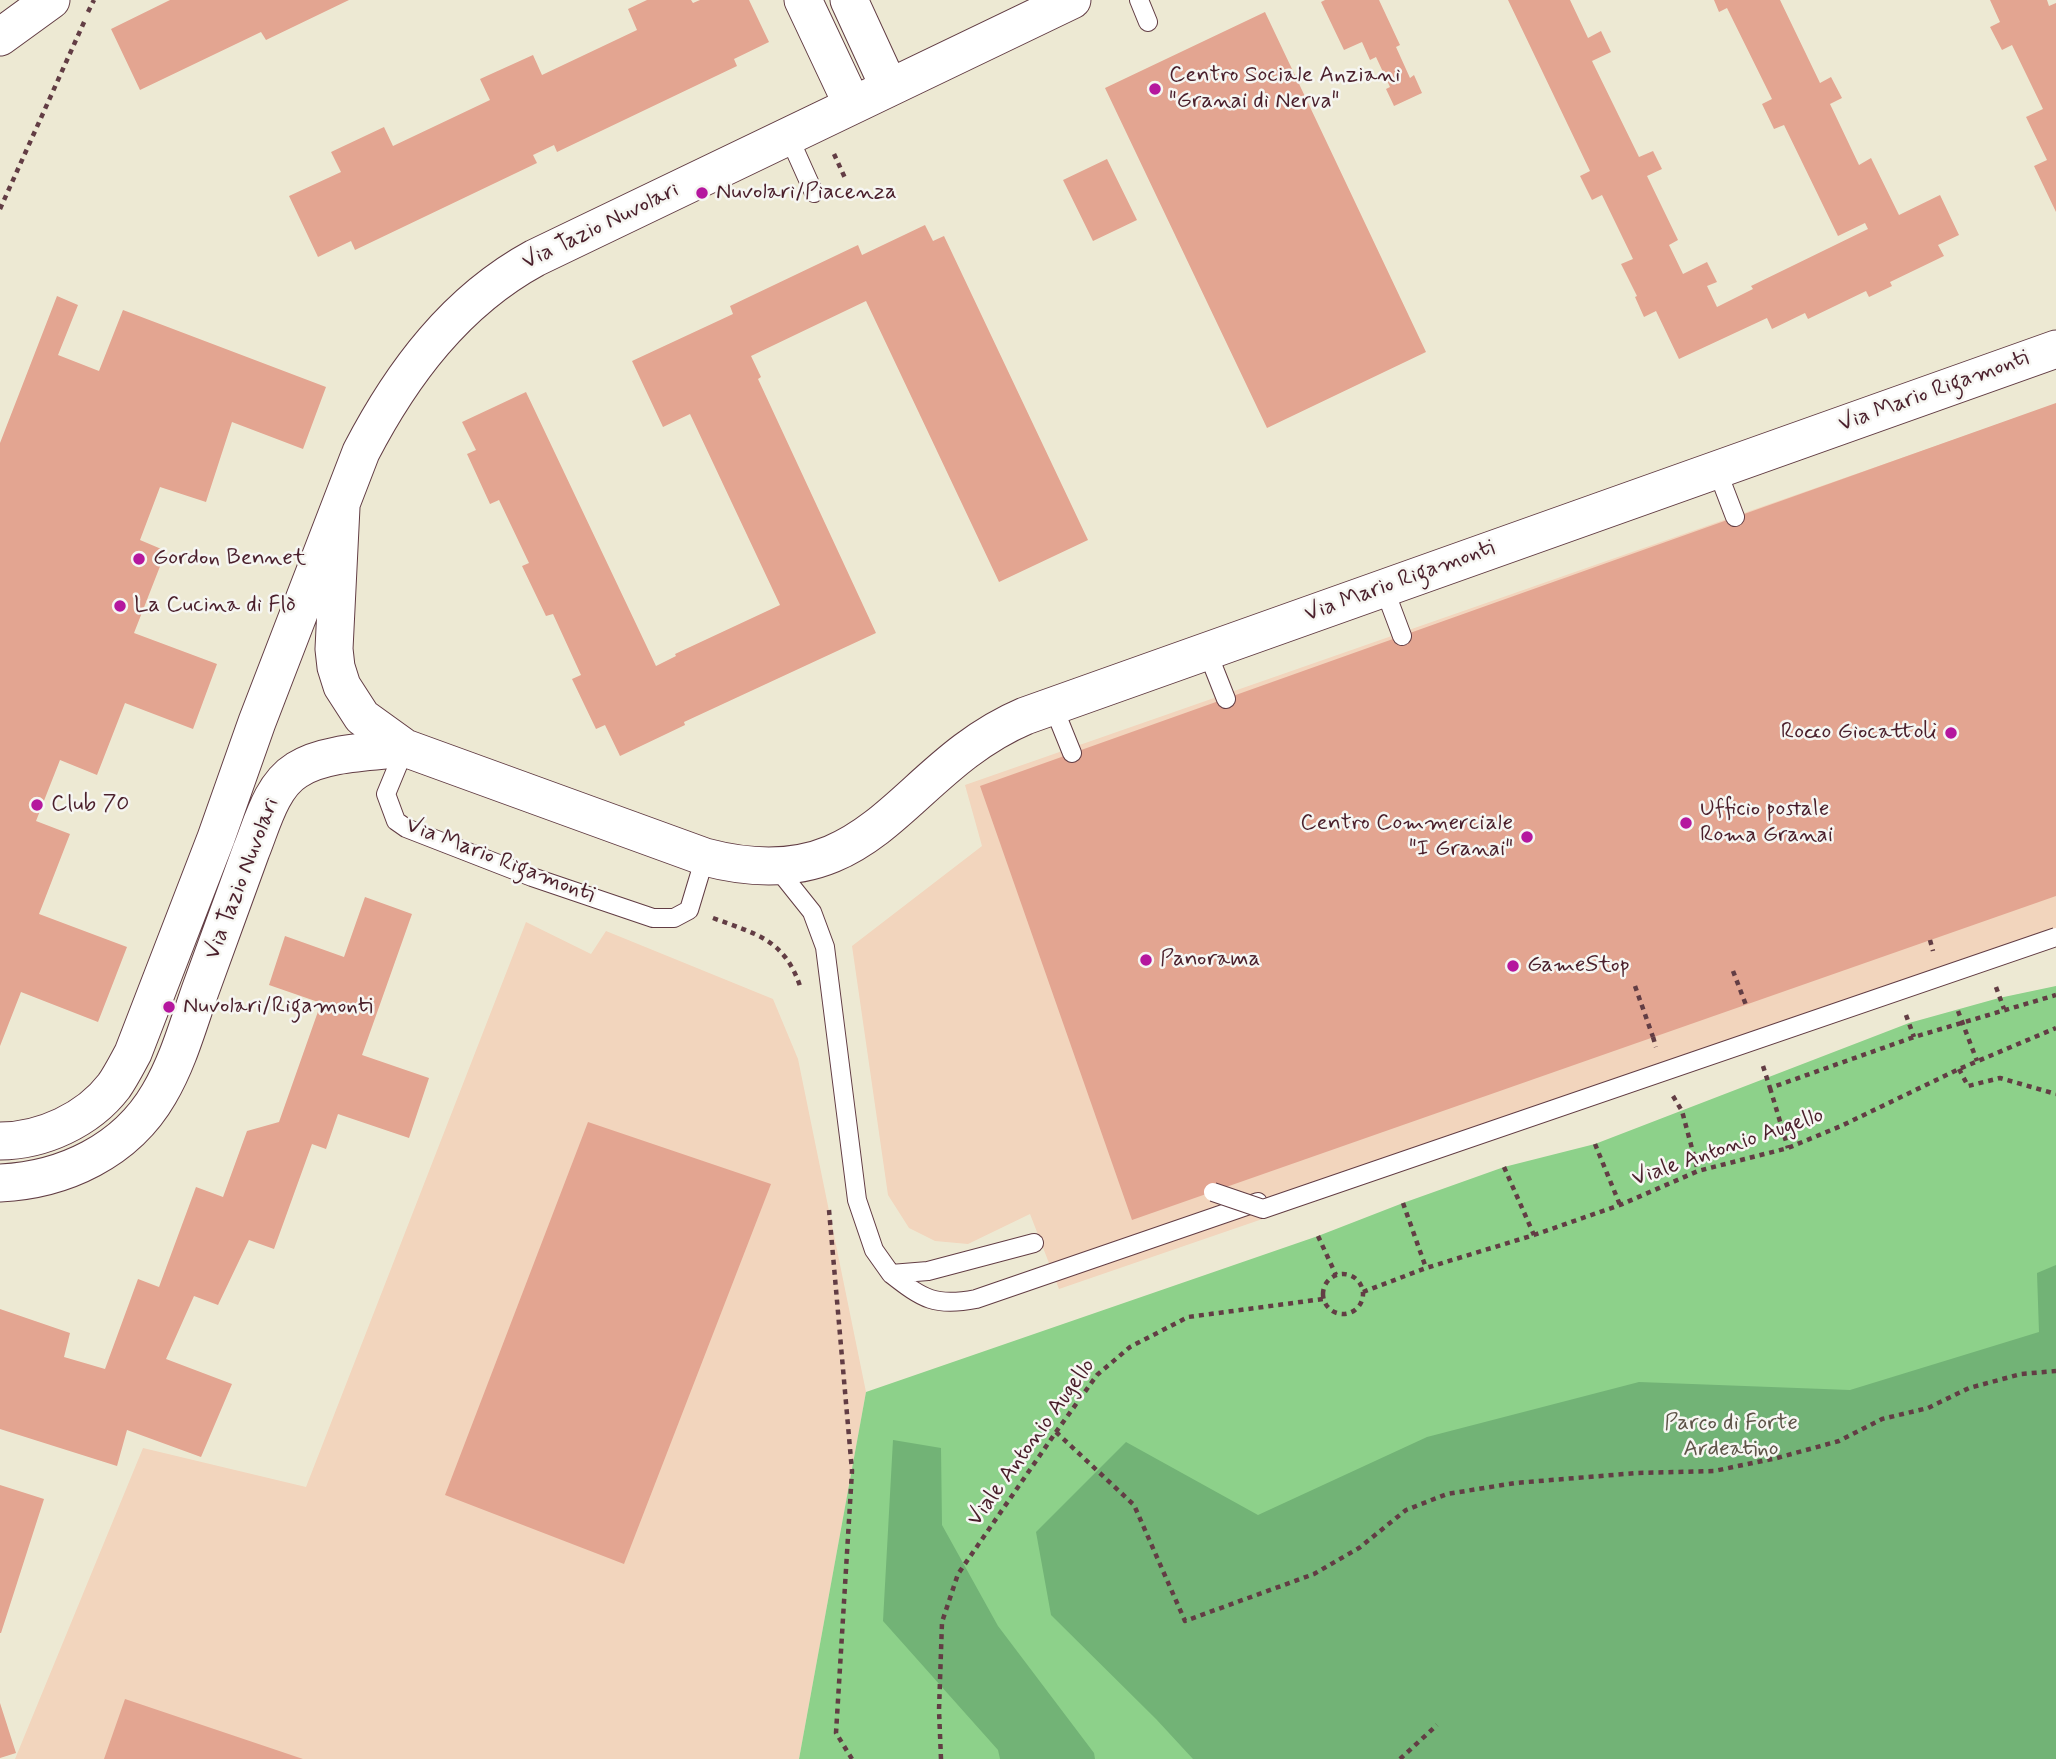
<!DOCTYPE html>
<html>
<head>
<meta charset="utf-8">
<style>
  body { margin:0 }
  canvas { display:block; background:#ede9d3 }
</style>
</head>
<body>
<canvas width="2056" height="1759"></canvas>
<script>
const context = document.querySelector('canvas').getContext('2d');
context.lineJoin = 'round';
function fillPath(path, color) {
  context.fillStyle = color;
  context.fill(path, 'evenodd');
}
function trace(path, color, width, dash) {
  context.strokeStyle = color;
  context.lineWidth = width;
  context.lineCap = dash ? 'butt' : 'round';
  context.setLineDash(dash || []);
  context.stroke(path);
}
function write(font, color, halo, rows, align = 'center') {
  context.font = font + ' Mynerve,sans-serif';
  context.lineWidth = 5;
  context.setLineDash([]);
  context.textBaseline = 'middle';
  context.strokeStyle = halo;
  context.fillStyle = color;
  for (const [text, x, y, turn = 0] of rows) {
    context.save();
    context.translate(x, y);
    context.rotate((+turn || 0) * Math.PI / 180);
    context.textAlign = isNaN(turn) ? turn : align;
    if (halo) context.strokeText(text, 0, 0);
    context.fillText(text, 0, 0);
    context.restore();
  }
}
fillPath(new Path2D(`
  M2056,404V946L1059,1289L1030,1214L968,1244L935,1241L909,1228L888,1195L852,946L982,846L965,785Z
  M526,922L591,954L606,931L773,999L798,1059L866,1392L799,1759H15L143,1448L306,1487Z`), '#f2d5bd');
fillPath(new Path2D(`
  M2056,986V1759H799L866,1392L1318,1236L1403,1203L1504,1167L1595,1144L1909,1023L1999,998Z`), '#8dd18a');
fillPath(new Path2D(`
  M2056,1265V1759H1193L1156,1719L1051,1615L1036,1532L1126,1442L1258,1515L1427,1437L1639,1382L1850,1390L2039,1332L2037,1273Z
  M893,1440L941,1448L942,1525L998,1626L1094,1753L1095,1759H1000L998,1750L883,1621Z`), '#72b376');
fillPath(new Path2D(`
  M170,0H349L266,40L261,32L140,90L111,29Z
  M647,0H691L693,3L700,0H749L769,42L734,59L737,66L557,152L554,145L533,155L537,163L355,250L351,241L318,257L289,196L341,172L331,152L384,127L393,146L490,100L480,79L533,55L542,75L637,30L628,9Z
  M1325,0H1379L1400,45L1396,47L1410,78L1414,75L1422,93L1394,106L1386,89L1390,87L1376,57L1370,60L1362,42L1344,50L1321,2Z
  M1508,0H1570L1588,38L1601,31L1611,52L1592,61L1639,157L1653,151L1662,169L1647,176L1678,240L1669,245L1683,274L1707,262L1717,282L1707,286L1717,307L1753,289L1751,286L1868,229L1865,223L1838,236L1784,125L1774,129L1762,104L1772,99L1727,8L1719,12L1714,0H1780L1820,83L1831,77L1842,98L1830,104L1859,165L1871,158L1899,215L1940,195L1959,235L1938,245L1944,256L1890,282L1892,286L1869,297L1866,291L1808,319L1805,313L1772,329L1767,318L1679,359L1656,311L1644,317L1635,297L1637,296L1621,264L1633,259L1602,195L1592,200L1580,176L1590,171Z
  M1990,0H2047L2049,6L2056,3V212L2034,166L2047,160L2026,117L2043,109L2012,45L2002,50L1990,27L2000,22Z
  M1265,12L1426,352L1267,428L1105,88Z
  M1107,159L1137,220L1093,241L1063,180Z
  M925,225L933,241L944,236L1088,540L999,582L866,301L751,356L761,377L758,379L876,633L684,722L685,725L620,756L605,725L596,729L572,679L581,675L553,614L546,616L522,566L529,563L499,500L490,504L467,454L476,450L462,422L526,392L656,666L676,656L675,654L780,605L690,414L663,427L632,361L733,314L730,306L858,245L862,255Z
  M57,296L78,305L58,355L99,371L123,310L326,387L303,449L232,422L206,502L160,487L140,540L166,551L134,633L217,664L193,729L125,703L97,775L60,760L36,821L70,834L39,914L127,947L98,1022L21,992L0,1046V443Z
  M2056,403V896L1132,1220L980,786Z
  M365,897L412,914L362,1055L429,1078L409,1138L338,1114L326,1149L312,1144L274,1249L249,1240L218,1305L194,1296L166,1359L232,1384L201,1457L127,1430L117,1466L0,1429V1309L70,1333L64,1357L105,1369L138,1279L159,1287L196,1187L223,1197L247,1131L279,1122L321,1003L269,985L285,936L344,957Z
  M588,1122L771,1184L624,1564L445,1495Z
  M0,1485L44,1499L1,1633H0Z
  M125,1699L303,1759H104Z
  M0,1703L16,1753L0,1758Z`), '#e3a591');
const service = new Path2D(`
  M1139,0L1148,22
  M788,135L814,193
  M1717,470L1735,517
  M1384,588L1402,636
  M1207,651L1226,699
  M1053,706L1072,753
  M405,748L386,794L396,821L406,828L532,877L653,918H674L689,910L705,857
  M776,867L812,912L825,947L857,1200L874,1250L891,1274L928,1271L1034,1243
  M891,1274C923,1299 935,1307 976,1299L1258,1202`);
const minor = new Path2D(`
  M803,0L852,104
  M849,0L889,87
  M0,37L51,0
  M341,507L334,649L336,667L342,686L362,717L405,748L705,857C875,902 898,770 1025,716L2056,349
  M0,1141C42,1141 88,1120 114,1086C121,1076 127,1064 133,1053L216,838L257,722L361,452C402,373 456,301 535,258L1072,0
  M0,1183C64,1180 126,1151 159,1094C178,1062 188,1025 200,991C217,944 234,898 251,851C262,824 271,786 297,770C324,752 373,752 405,748`);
trace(service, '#623d44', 20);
trace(minor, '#623d44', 39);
trace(new Path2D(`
  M88,12L94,0
  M834,154L845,178
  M0,209L85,20
  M713,918C756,934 784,939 800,986
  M1733,971L1746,1005
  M1635,986L1653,1037
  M1996,987L2004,1009
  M1958,1011L1977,1061
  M1906,1015L1914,1037
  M1763,1066L1770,1088L1914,1037L2056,995
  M1959,1069L1968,1086L2000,1078L2056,1094
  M1770,1088L1788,1148
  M1673,1096L1682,1111L1698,1171
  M1595,1144L1620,1205
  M1504,1167L1534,1235
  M1403,1203L1426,1268
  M829,1210L852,1471L836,1733L852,1759
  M1318,1236L1336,1275
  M1323 1294a20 20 0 1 1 40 0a20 20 0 1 1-40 0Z
  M1363,1292L1426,1268L1534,1235L1620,1205L1698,1171L1788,1148L1841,1126L1959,1069L2056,1028
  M1056,1432L1134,1505L1185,1621L1314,1574L1359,1548L1406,1510L1447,1494L1515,1483L1637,1473L1714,1471L1777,1458L1839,1441L1882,1419L1928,1408L1969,1388L2021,1374L2056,1371
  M941,1759L939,1710L942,1622L958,1574L1056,1432L1097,1375L1130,1347L1188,1317L1323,1299
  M1400,1759L1437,1725`), '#623d44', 4.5, [5, 5]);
trace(service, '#fff', 18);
trace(minor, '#fff', 37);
const serviceBridge = new Path2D(`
  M1213,1192L1263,1209L2056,937`);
trace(serviceBridge, '#623d44', 20, []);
trace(new Path2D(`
  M1930,940L1933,951
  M1653,1037L1656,1047`), '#623d44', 4.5, [5, 5]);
trace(serviceBridge, '#fff', 18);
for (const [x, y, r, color] of [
  [1155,89,7,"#b5179e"],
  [702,193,7,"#b5179e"],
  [139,559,7,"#b5179e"],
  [120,606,7,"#b5179e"],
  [1951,733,7,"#b5179e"],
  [37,805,7,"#b5179e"],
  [1686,823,7,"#b5179e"],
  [1527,837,7,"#b5179e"],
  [1146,960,7,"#b5179e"],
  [1513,966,7,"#b5179e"],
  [169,1007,7,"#b5179e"]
]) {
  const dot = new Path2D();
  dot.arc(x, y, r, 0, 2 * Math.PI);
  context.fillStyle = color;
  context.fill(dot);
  trace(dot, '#f6f6f2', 2.5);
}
write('23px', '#4a1f2b', '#f6f6f2', [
  ["Centro Sociale Anziani",1169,76],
  ["\"Granai di Nerva\"",1169,102],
  ["Nuvolari/Piacenza",716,193],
  ["Gordon Bennet",153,559],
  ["La Cucina di Flò",134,606],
  ["Rocco Giocattoli",1937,733,"right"],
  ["Club 70",51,805],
  ["Ufficio postale",1700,810],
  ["Roma Granai",1700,836],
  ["Centro Commerciale",1513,824,"right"],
  ["\"I Granai\"",1513,850,"right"],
  ["Panorama",1160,960],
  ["GameStop",1527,966],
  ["Nuvolari/Rigamonti",183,1007]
], 'left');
write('23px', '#4a1f2b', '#f6f6f2', [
  ["Via Tazio Nuvolari",601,227,-26],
  ["Via Mario Rigamonti",1934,392,-20],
  ["Via Mario Rigamonti",1400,582,-20],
  ["Via Mario Rigamonti",500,861,21],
  ["Via Tazio Nuvolari",243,879,-69],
  ["Viale Antonio Augello",1728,1148,-19],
  ["Viale Antonio Augello",1032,1443,-54]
]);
write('23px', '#5e5448', '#f6f6f2', [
  ["Parco di Forte",1731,1424],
  ["Ardeatino",1731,1450]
]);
</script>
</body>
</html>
